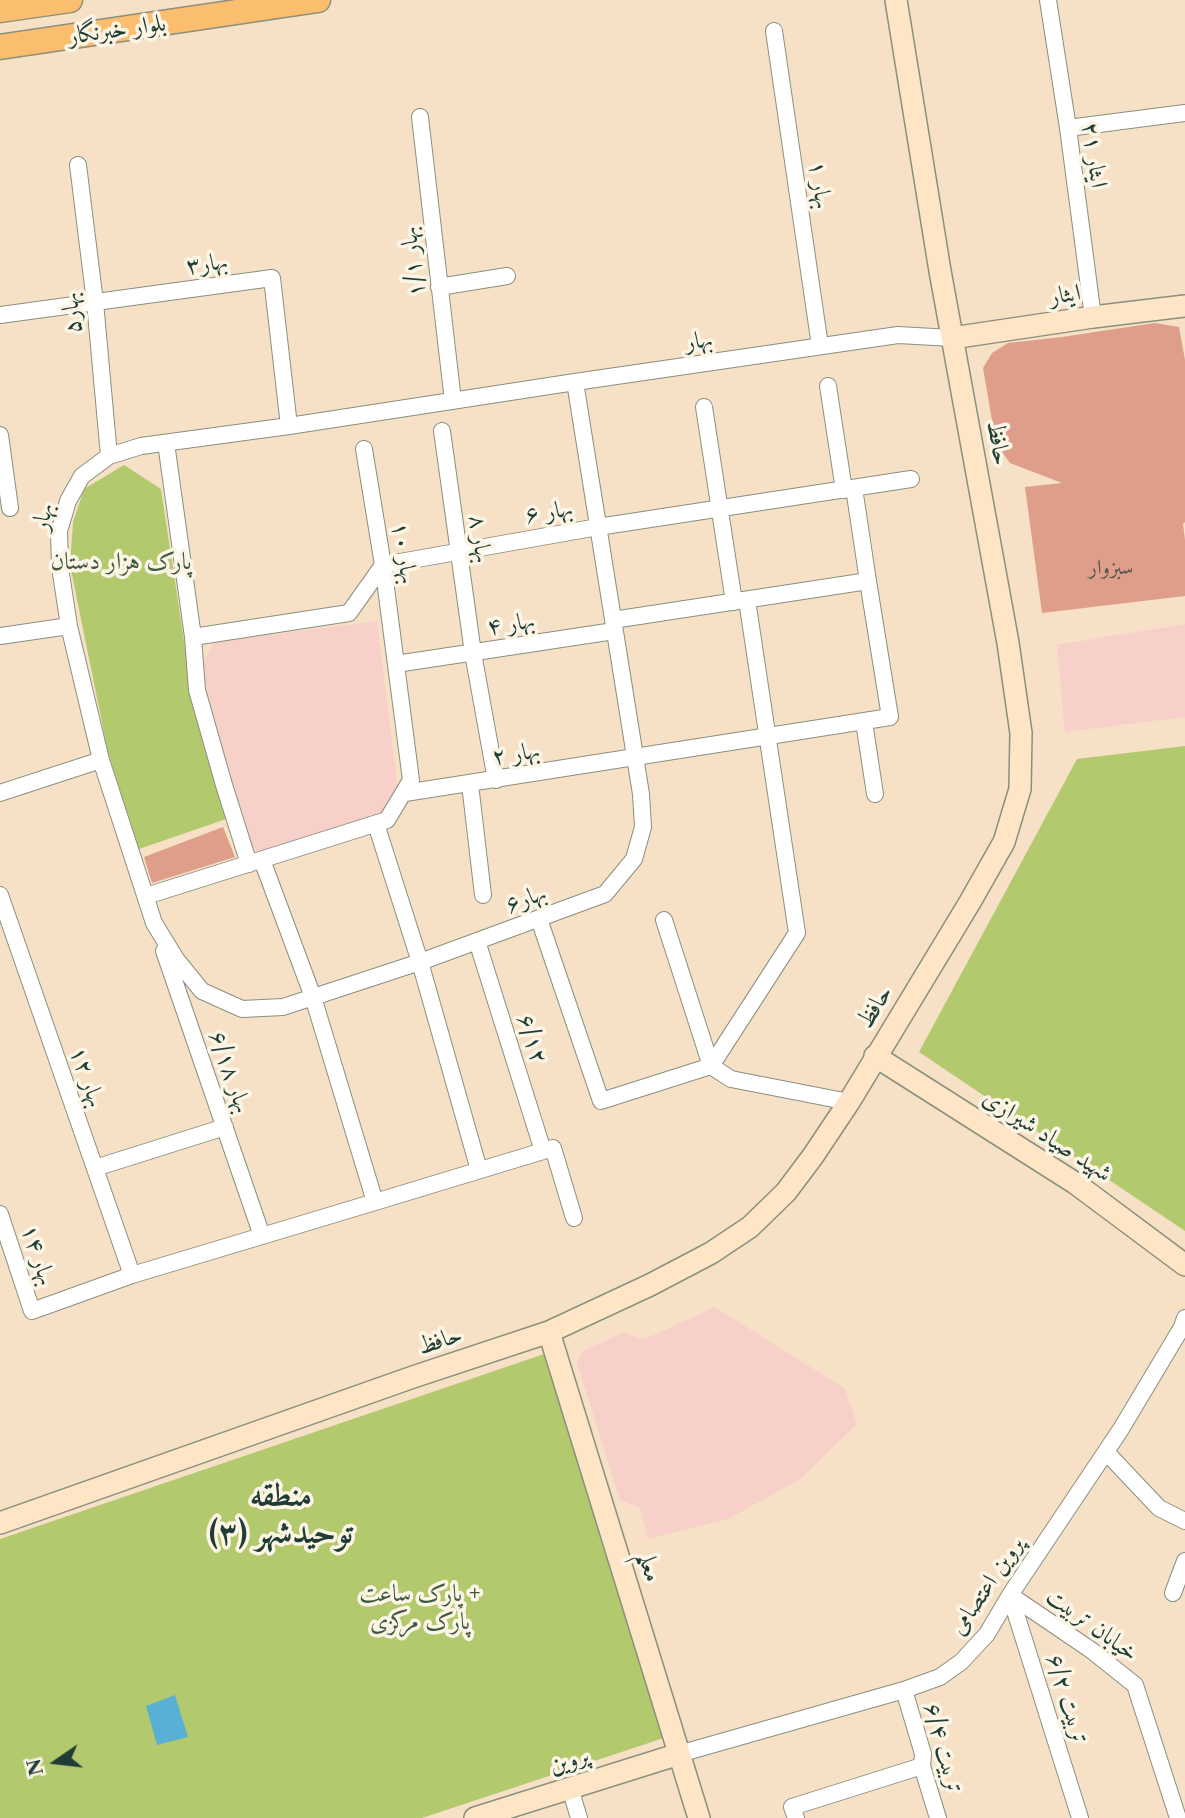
<!DOCTYPE html>
<html>
<head>
<meta charset="utf-8">
<style>
  body { margin:0 }
  #map { position:relative; width:1185px; height:1818px; overflow:hidden; background:#f6e1c7; font-family:"Libre Caslon Text",serif }
  canvas { display:block }
  .north { position:absolute; left:21px; top:1727px; width:70px; height:70px; -webkit-text-stroke:5px #fcf5e5; paint-order:stroke; rotate:256deg; font-size:19px; font-weight:700; line-height:28px; text-align:center; color:#1f3d34 }
  .north::after { content:''; display:block; margin:auto; width:24px; height:32px; background:#1f3d34; clip-path:polygon(50% 0,100% 100%,50% 72%,0 100%) }
</style>
</head>
<body>
<div id="map">
<canvas width="1185" height="1818"></canvas>
<div class="north">N</div>
</div>
<script>
const context = document.querySelector('canvas').getContext('2d');
context.lineJoin = 'round';
function fillPath(path, color) {
  context.fillStyle = color;
  context.fill(path, 'evenodd');
}
function trace(path, color, width, dash) {
  context.strokeStyle = color;
  context.lineWidth = width;
  context.lineCap = dash ? 'butt' : 'round';
  context.setLineDash(dash || []);
  context.stroke(path);
}
function write(font, color, halo, rows, align = 'center') {
  context.font = font + ' "Libre Caslon Text",Amiri,serif';
  context.lineWidth = 7;
  context.setLineDash([]);
  context.textBaseline = 'middle';
  context.strokeStyle = halo;
  context.fillStyle = color;
  for (const [text, x, y, turn = 0] of rows) {
    context.save();
    context.translate(x, y);
    context.rotate((+turn || 0) * Math.PI / 180);
    context.textAlign = isNaN(turn) ? turn : align;
    if (halo) context.strokeText(text, 0, 0);
    context.fillText(text, 0, 0);
    context.restore();
  }
}
fillPath(new Path2D(`
  M377,621L398,791L385,815L262,854L246,844L199,670L214,642Z
  M1185,624V717L1065,732L1057,645Z
  M715,1307L845,1389L857,1424L799,1480L728,1519L648,1539L640,1508L620,1500L577,1363L582,1352L624,1332L643,1340Z`), '#f7d0c9');
fillPath(new Path2D(`
  M124,465L161,489L188,667L229,818L139,849L108,752L70,565L73,522L84,489Z
  M1185,746V1231L919,1052L1077,759Z
  M553,1351L676,1734L422,1818H0V1539Z`), '#b3c96e');
fillPath(new Path2D(`
  M175,1695L188,1737L157,1745L146,1706Z`), '#58b1d5');
fillPath(new Path2D(`
  M1155,323L1179,327L1185,360V522L1183,524L1185,540V596L1042,613L1025,487L1062,483L1010,463L996,444L983,368L992,353L1008,343L1062,337Z
  M223,827L235,857L152,883L144,857Z`), '#de9e89');
const street = new Path2D(`
  M1048,0L1068,128L1093,317
  M774,31L820,346
  M420,117L453,401
  M1068,128L1185,113
  M78,165L95,302L109,456
  M439,287L507,276
  M0,315L272,278L289,426
  M828,386L844,490
  M704,407L734,602
  M442,431L473,653L496,780
  M0,435L10,508
  M166,443L193,637L349,613L383,565L598,527L911,479
  M613,620L868,581L854,488
  M0,636L69,626
  M193,637L197,690L224,785L249,864
  M396,664L614,631
  M864,722L875,794
  M101,760L154,923L176,959L202,991L242,1009L283,1007L420,962L605,894L634,859L643,827L641,794L575,382
  M470,784L483,895
  M0,793L101,760L69,626L60,567L59,531L68,501L82,476L109,456L141,446L289,426L575,382L898,335L952,338
  M405,793L890,717L868,581
  M376,824L420,962L479,1170
  M262,860L313,997L375,1202L553,1148L574,1218
  M0,895L132,1275
  M146,896L387,820L411,780L383,565L364,449
  M539,919L601,1101L711,1066L731,1079L849,1102
  M664,920L711,1066L797,933L747,600
  M477,941L543,1151
  M164,951L262,1236
  M95,1168L225,1127
  M0,1214L32,1311L132,1275L375,1202
  M1106,1452L1159,1508L1185,1521
  M1173,1593L1185,1561
  M1010,1595L1091,1650L1135,1685L1178,1818
  M1010,1595L1080,1818
  M904,1690L923,1754L922,1766L938,1818
  M679,1754L904,1690L940,1677L961,1662L987,1634L1010,1595L1121,1429L1182,1327L1185,1318
  M570,1788L579,1818
  M796,1818L792,1807L922,1766`);
const secondary = new Path2D(`
  M952,338L1093,317L1185,306
  M875,1056L1075,1183L1185,1265
  M549,1332L699,1818
  M0,1523L413,1377L549,1332L650,1285L711,1253L750,1227L786,1192L813,1156L849,1102L970,902L1004,842L1020,789L1021,733L1008,643L940,271L896,0
  M475,1818L679,1754`);
const primary = new Path2D(`
  M0,10L70,0
  M0,47L318,0`);
trace(street, '#8a8f7e', 18);
trace(secondary, '#8a8f7e', 24);
trace(primary, '#8a8f7e', 27);
trace(street, '#fff', 16);
trace(secondary, '#fde5c5', 21);
trace(primary, '#fbbd6e', 24);
write('21px', '#4f5549', null, [
  ["سبزوار",1111,568]
]);
write('24px', '#1f3d34', '#fcf5e5', [
  ["بلوار خبرنگار",117,30,-8],
  ["ایثار ۲۱",1094,155,82],
  ["بهار ۱",820,185,82],
  ["بهار ۱/۱",413,262,-97],
  ["بهار۳",207,264,-8],
  ["ایثار",1065,295,-9],
  ["بهار۵",72,313,-96],
  ["بهار",699,341,-8],
  ["حافظ",998,443,80],
  ["بهار ۶",549,512,-9],
  ["بهار",43,517,-78],
  ["بهار ۸",480,539,82],
  ["بهار ۱۰",404,553,81],
  ["بهار ۴",511,624,-9],
  ["بهار ۲",516,754,-9],
  ["بهار۶",526,899,-20],
  ["حافظ",875,1007,-59],
  ["۶/۱۲",532,1039,72],
  ["بهار ۶/۱۸",230,1072,71],
  ["بهار ۱۲",87,1077,71],
  ["شهید صیاد شیرازی",1047,1136,33],
  ["بهار ۱۴",38,1255,72],
  ["حافظ",440,1341,-18],
  ["معلم",649,1567,73],
  ["پروین اعتصامی",987,1586,-56],
  ["خیابان تربیت",1092,1625,36],
  ["تربیت ۶/۲",1067,1699,73],
  ["تربیت ۶/۴",943,1748,75],
  ["پروین",569,1761,-17]
]);
write('24px', '#3d5940', '#fcf5e5', [
  ["پارک هزار دستان",121,562],
  ["پارک ساعت +",420,1594],
  ["پارک مرکزی",420,1622]
]);
write('bold 32px', '#1f3d34', '#fcf5e5', [
  ["منطقه",281,1497],
  ["توحیدشهر (۳)",281,1534]
]);
</script>
</body>
</html>
